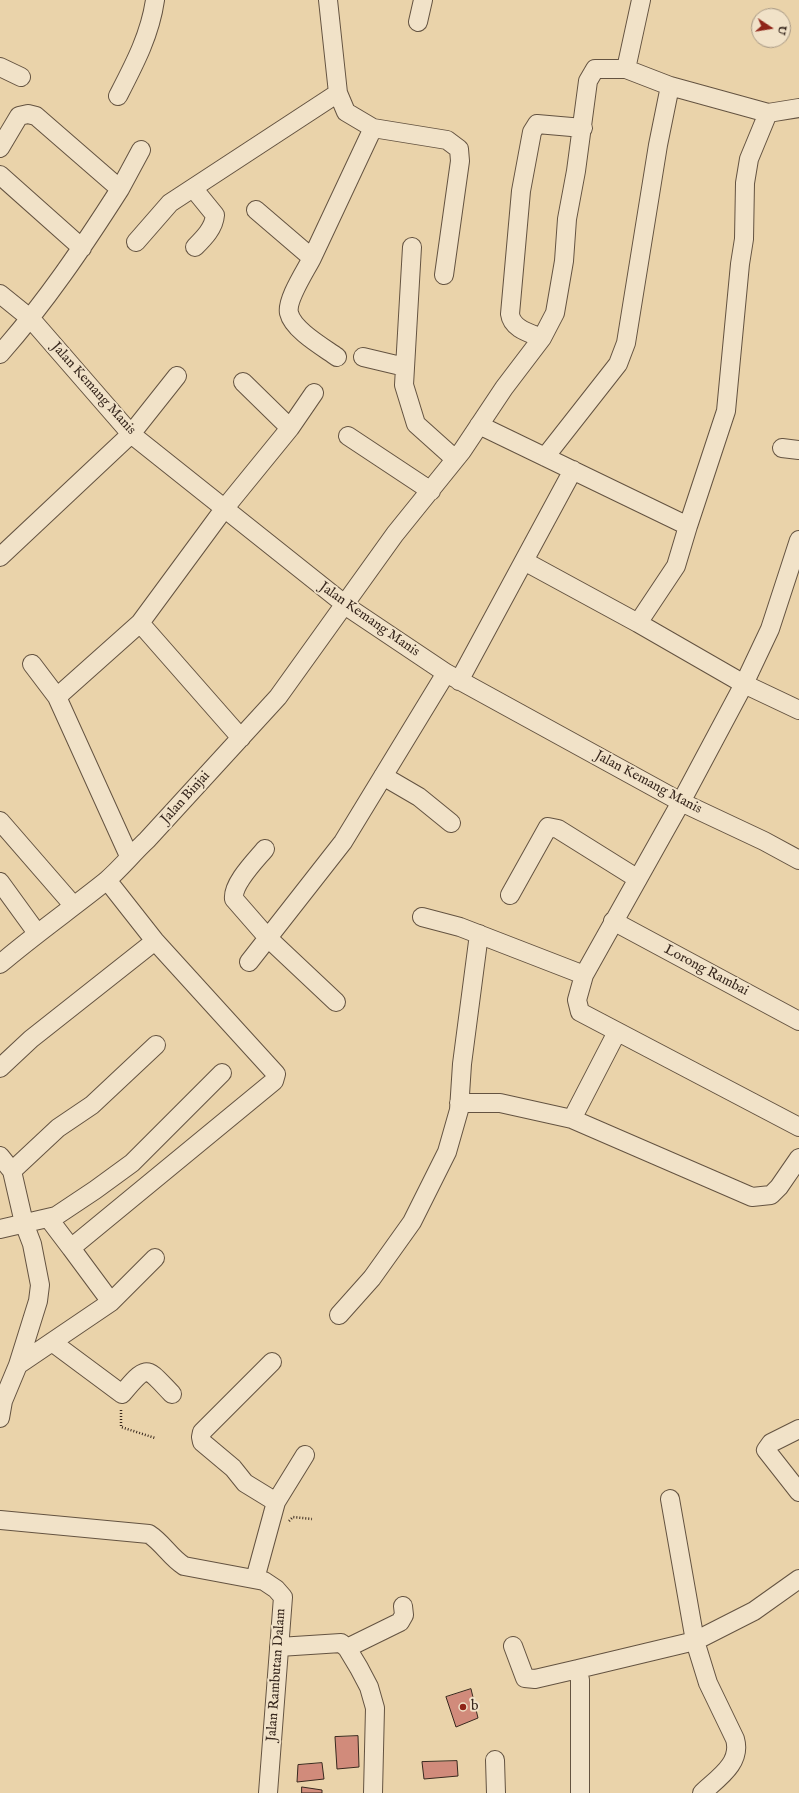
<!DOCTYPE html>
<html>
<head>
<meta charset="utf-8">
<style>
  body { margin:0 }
  #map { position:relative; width:799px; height:1793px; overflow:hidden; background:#ead3aa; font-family:"IM FELL English",serif }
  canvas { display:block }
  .north { position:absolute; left:751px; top:8px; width:40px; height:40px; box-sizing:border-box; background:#f1e2c8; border:1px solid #a79884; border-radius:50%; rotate:102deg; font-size:11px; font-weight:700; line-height:16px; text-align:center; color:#38281e }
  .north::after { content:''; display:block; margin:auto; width:14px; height:18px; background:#8f2418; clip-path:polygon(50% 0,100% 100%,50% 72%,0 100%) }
</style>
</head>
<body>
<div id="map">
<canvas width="799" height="1793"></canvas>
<div class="north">U</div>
</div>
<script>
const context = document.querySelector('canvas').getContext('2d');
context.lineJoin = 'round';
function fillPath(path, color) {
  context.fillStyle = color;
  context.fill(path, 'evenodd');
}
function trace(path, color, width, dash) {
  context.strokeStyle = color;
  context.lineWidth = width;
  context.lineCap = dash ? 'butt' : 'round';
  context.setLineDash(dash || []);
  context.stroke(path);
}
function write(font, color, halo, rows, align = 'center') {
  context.font = font + ' "IM FELL English",serif';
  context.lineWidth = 4;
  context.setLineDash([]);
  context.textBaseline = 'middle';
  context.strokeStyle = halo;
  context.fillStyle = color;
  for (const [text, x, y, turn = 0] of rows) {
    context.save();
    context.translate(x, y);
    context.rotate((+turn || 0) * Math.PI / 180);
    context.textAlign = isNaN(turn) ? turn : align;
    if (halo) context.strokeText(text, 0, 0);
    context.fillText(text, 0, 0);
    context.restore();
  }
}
const building = new Path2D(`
  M471,1689L478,1718L456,1727L446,1697Z
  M358,1736L359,1767L337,1769L335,1737Z
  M457,1761L458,1776L424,1779L422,1762Z
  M322,1763L324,1779L297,1782L298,1765Z
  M302,1787L322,1790V1793H302Z`);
fillPath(building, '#d18b7b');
trace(building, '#38281e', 1);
const minor = new Path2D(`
  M328,0L338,93L346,112L373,128L447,140L459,149L460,161L444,275
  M418,22L423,0
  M0,67L21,77
  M626,69L670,86L768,113L799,108
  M118,96C134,65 150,35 155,0
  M0,148L19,116L28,114L36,116L120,189C83,247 45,303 0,354
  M0,175L82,248
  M193,188L215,215C214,228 204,238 195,247
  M120,189L141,150
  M256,210L312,258L373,128
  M136,242L170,203L338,93
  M412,247L404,385L416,424L455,459
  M312,258C306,270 286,300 289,313C293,330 323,347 337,357
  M0,294L31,319L131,434L352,610L446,673L681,802L764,841L799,860
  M542,338C530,333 512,329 510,314L521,191L532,132L537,124L583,128
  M363,357L405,367
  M243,382L290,428
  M479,425L688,526L676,566L638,623L744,684L799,710
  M348,436L431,491
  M782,448L799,450
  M545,457L618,364L626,343L658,145L670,86
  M688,526L726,411L740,264L744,239L745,183L749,159L768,113
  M799,540L770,629L744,684L681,802L584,975L577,1000L580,1012L799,1127
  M0,557L131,434L177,376
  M524,561L638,623
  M140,623L241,738
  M32,664L57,697L129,856
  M459,681L573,470
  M57,697L140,623L224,509L290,428L314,393
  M383,776L419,797L451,823
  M0,821L73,905
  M265,849C255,861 232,884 234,899L268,938L336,1002
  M107,880L155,941L276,1074L274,1081L71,1248L111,1302
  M0,882L37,933
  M510,895L548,827L558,829L638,879
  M422,917L460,927L584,975
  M613,921L799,1021
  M249,962L343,842L446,673
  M0,964C34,935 71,909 106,881C120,869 133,853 147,840L278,697L395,534L462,451L504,388L542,338L555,313L564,261L567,219L576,171L588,81L595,69H626L641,0
  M0,1068L31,1039L155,941
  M459,1103H500L572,1119L752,1197L771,1195L779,1187L799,1158
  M572,1119L617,1032
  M0,1156L12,1171L24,1223L32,1244L40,1285L38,1301L18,1365L3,1401L0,1418
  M12,1171L58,1128L92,1105L156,1045
  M49,1219L71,1248
  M0,1229L56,1216L95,1190L132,1163L222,1073
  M339,1315L372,1278L412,1222L447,1152L459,1110L462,1064L479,934
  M52,1342L122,1394C148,1363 146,1367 172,1394
  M272,1362L202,1432L201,1437L202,1442L233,1468L245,1483L276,1502
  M18,1365L111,1302L155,1258
  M799,1429L771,1443L766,1450L799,1492
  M670,1499L695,1641L708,1683L735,1739C742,1763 718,1778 702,1793
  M0,1520L149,1534C163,1543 170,1557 184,1566L264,1581L276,1589L283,1597L268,1793
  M255,1579L276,1502L305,1455
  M513,1646L525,1678L535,1679L578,1669
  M279,1647L341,1643L347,1648L359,1668L369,1687L375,1708L373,1793
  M347,1648L400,1622L404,1615L403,1606
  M495,1760L496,1793
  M580,1793V1680L578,1669L695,1641L754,1611L799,1579`);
trace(minor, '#645341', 20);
trace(new Path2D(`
  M121,1410V1427L155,1438
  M289,1521L293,1517L312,1519`), '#38281e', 2.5, [1, 2]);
trace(minor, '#f1e2c8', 18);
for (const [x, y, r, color] of [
  [463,1707,4,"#8f2418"]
]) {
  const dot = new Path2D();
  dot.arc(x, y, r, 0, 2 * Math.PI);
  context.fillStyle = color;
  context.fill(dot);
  trace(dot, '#f1e2c8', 1.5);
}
write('14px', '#38281e', '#f1e2c8', [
  ["Jalan Kemang Manis",93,389,48],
  ["Jalan Kemang Manis",369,620,35],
  ["Jalan Kemang Manis",648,783,28],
  ["Jalan Binjai",186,798,-48],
  ["Lorong Rambai",706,971,28],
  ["Jalan Rambutan Dalam",277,1675,-86]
]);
write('14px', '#38281e', '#f1e2c8', [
  ["b",471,1707]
], 'left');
</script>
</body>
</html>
